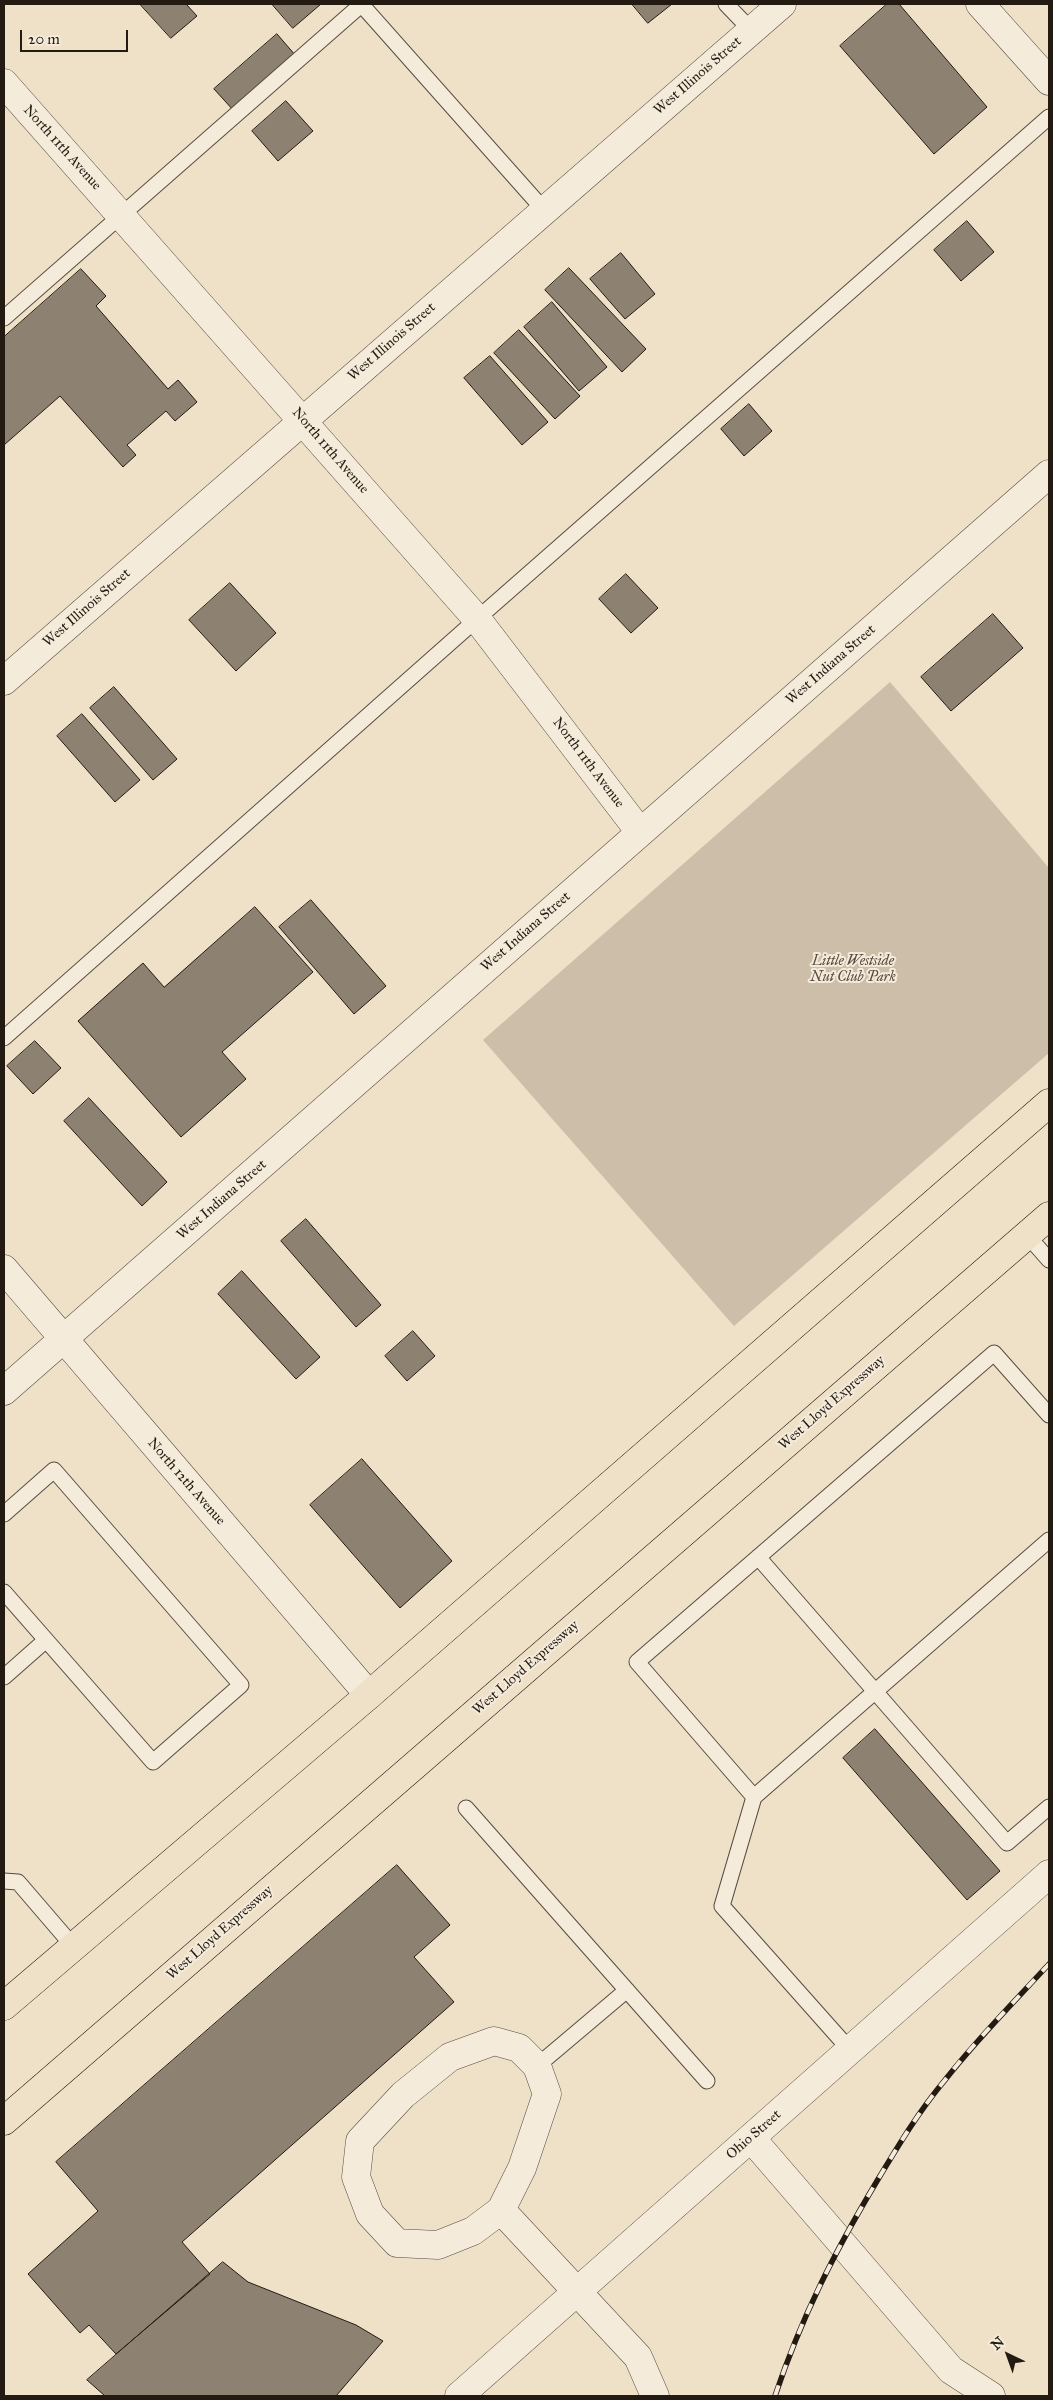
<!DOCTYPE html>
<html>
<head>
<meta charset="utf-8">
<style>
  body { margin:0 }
  #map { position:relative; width:1053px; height:2400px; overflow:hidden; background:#efe0c8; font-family:"IM FELL Great Primer",serif }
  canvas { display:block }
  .frame { position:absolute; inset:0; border:5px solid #231a12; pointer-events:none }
  .north { position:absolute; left:983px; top:2330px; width:50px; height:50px; -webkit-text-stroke:4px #f5ebdb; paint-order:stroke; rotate:318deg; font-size:14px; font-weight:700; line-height:20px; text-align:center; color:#231a12 }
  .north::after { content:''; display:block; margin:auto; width:18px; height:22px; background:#231a12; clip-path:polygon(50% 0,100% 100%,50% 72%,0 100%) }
  .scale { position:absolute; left:20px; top:30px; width:108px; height:22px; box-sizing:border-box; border:2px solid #231a12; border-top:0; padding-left:6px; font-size:15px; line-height:18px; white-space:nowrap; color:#231a12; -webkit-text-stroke:4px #f5ebdb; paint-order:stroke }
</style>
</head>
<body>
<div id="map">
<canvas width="1053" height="2400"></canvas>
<div class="frame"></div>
<div class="north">N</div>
<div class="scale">20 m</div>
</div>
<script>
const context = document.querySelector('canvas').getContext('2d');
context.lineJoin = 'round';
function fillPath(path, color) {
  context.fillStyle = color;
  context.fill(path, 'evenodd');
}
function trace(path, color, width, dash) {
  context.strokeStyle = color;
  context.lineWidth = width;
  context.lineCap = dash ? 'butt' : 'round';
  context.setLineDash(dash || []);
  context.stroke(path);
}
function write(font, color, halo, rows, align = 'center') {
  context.font = font + ' "IM FELL Great Primer",serif';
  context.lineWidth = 4;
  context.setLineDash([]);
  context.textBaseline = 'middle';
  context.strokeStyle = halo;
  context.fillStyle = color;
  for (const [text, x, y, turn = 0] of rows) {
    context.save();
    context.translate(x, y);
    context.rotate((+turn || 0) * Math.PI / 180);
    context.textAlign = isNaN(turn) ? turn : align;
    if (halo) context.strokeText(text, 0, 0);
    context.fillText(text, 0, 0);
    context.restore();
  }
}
fillPath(new Path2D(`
  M890,682L1049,868V1053L734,1326L483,1040Z`), '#ccbea9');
const building = new Path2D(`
  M140,4H186L197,16L171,38Z
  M272,4H321L293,28Z
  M632,4H672L648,23Z
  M887,4H899L987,107L934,154L840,46Z
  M277,34L296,56L234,111L214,89Z
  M286,101L313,131L278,161L252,131Z
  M967,221L994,252L961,281L934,250Z
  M621,253L655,294L625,319L590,279Z
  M569,268L646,349L622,372L545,290Z
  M81,269L106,296L96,306L168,389L178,380L197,402L175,421L166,411L127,445L136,455L123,467L60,396L4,445V337Z
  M552,302L607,367L579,391L524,327Z
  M519,330L580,396L555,419L494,353Z
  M490,356L548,422L522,445L464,378Z
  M749,404L772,431L744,456L721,429Z
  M626,574L658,608L631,633L599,599Z
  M230,583L276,633L236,671L189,620Z
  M993,614L1023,648L951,711L921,677Z
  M114,687L177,759L153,780L90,708Z
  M82,714L140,780L115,802L57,736Z
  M311,900L386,986L354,1014L279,927Z
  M255,907L313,972L222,1052L246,1079L181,1137L78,1021L143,963L164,987Z
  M35,1041L61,1068L33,1094L7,1066Z
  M89,1098L167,1182L142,1206L64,1121Z
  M306,1219L381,1305L356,1327L281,1241Z
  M242,1271L320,1357L296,1379L218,1294Z
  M413,1331L435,1356L407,1381L385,1356Z
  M362,1459L452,1561L400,1608L310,1505Z
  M875,1729L1000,1871L967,1900L843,1758Z
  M397,1865L450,1925L414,1957L454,2002L182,2242L210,2274L116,2354L89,2325L80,2333L28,2274L98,2211L56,2162Z
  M223,2262L248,2282L356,2325L383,2341L336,2396H105L87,2380Z`);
fillPath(building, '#8d8171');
trace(building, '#231a12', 1);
const service = new Path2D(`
  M361,4L544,210
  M726,4L751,30
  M4,318L362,4
  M4,1038L477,619L1049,117
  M1027,1235L1049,1260
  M4,1514L54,1470L241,1685L153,1762L4,1592
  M758,1557L1007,1843L1049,1807
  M4,1677L46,1640
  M754,1797L637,1662L994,1353L1049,1415
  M466,1808L707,2081
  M4,1881L18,1882L73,1946
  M850,2050L722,1906L754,1797L1049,1540
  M537,2066L627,1990`);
const minor = new Path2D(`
  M980,4L1049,81
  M4,83L477,619L640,832
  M4,681L782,4
  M4,1269L369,1695
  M4,1391L1049,474
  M494,2041L519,2048L537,2066L547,2094L522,2168L501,2210L473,2231L438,2245L397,2243L370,2214L356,2177L360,2141L403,2095L450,2057Z
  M751,2138L951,2370L991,2396
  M501,2210L638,2357L655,2396`);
const tertiary = new Path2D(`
  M459,2396L1049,1874`);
const trunk = new Path2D(`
  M4,2006L369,1695L1049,1103
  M4,2121L1049,1216`);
trace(service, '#564c40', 17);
trace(minor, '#564c40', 29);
trace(tertiary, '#564c40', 29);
trace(trunk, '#231a12', 29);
trace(service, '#f5ebdb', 15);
trace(minor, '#f5ebdb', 28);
trace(tertiary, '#f5ebdb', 28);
trace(trunk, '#efe0c8', 28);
const rail = new Path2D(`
  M775,2396C802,2316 834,2253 877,2181C898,2146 919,2111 945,2080C977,2039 1014,2002 1049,1964`);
trace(rail, '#231a12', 5.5);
trace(rail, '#f5ebdb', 4, [11]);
write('14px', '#231a12', '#f5ebdb', [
  ["West Illinois Street",698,76,-41],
  ["North 11th Avenue",62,148,48],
  ["West Illinois Street",392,342,-41],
  ["North 11th Avenue",330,451,49],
  ["West Illinois Street",87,608,-41],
  ["West Indiana Street",831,665,-41],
  ["North 11th Avenue",588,763,53],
  ["West Indiana Street",526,932,-41],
  ["West Indiana Street",222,1200,-41],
  ["West Lloyd Expressway",832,1403,-41],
  ["North 12th Avenue",186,1482,49],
  ["West Lloyd Expressway",526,1668,-41],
  ["West Lloyd Expressway",220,1933,-41],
  ["Ohio Street",754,2135,-41]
]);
write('italic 14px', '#564b3f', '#f5ebdb', [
  ["Little Westside",853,962],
  ["Nut Club Park",853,978]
]);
</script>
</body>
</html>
